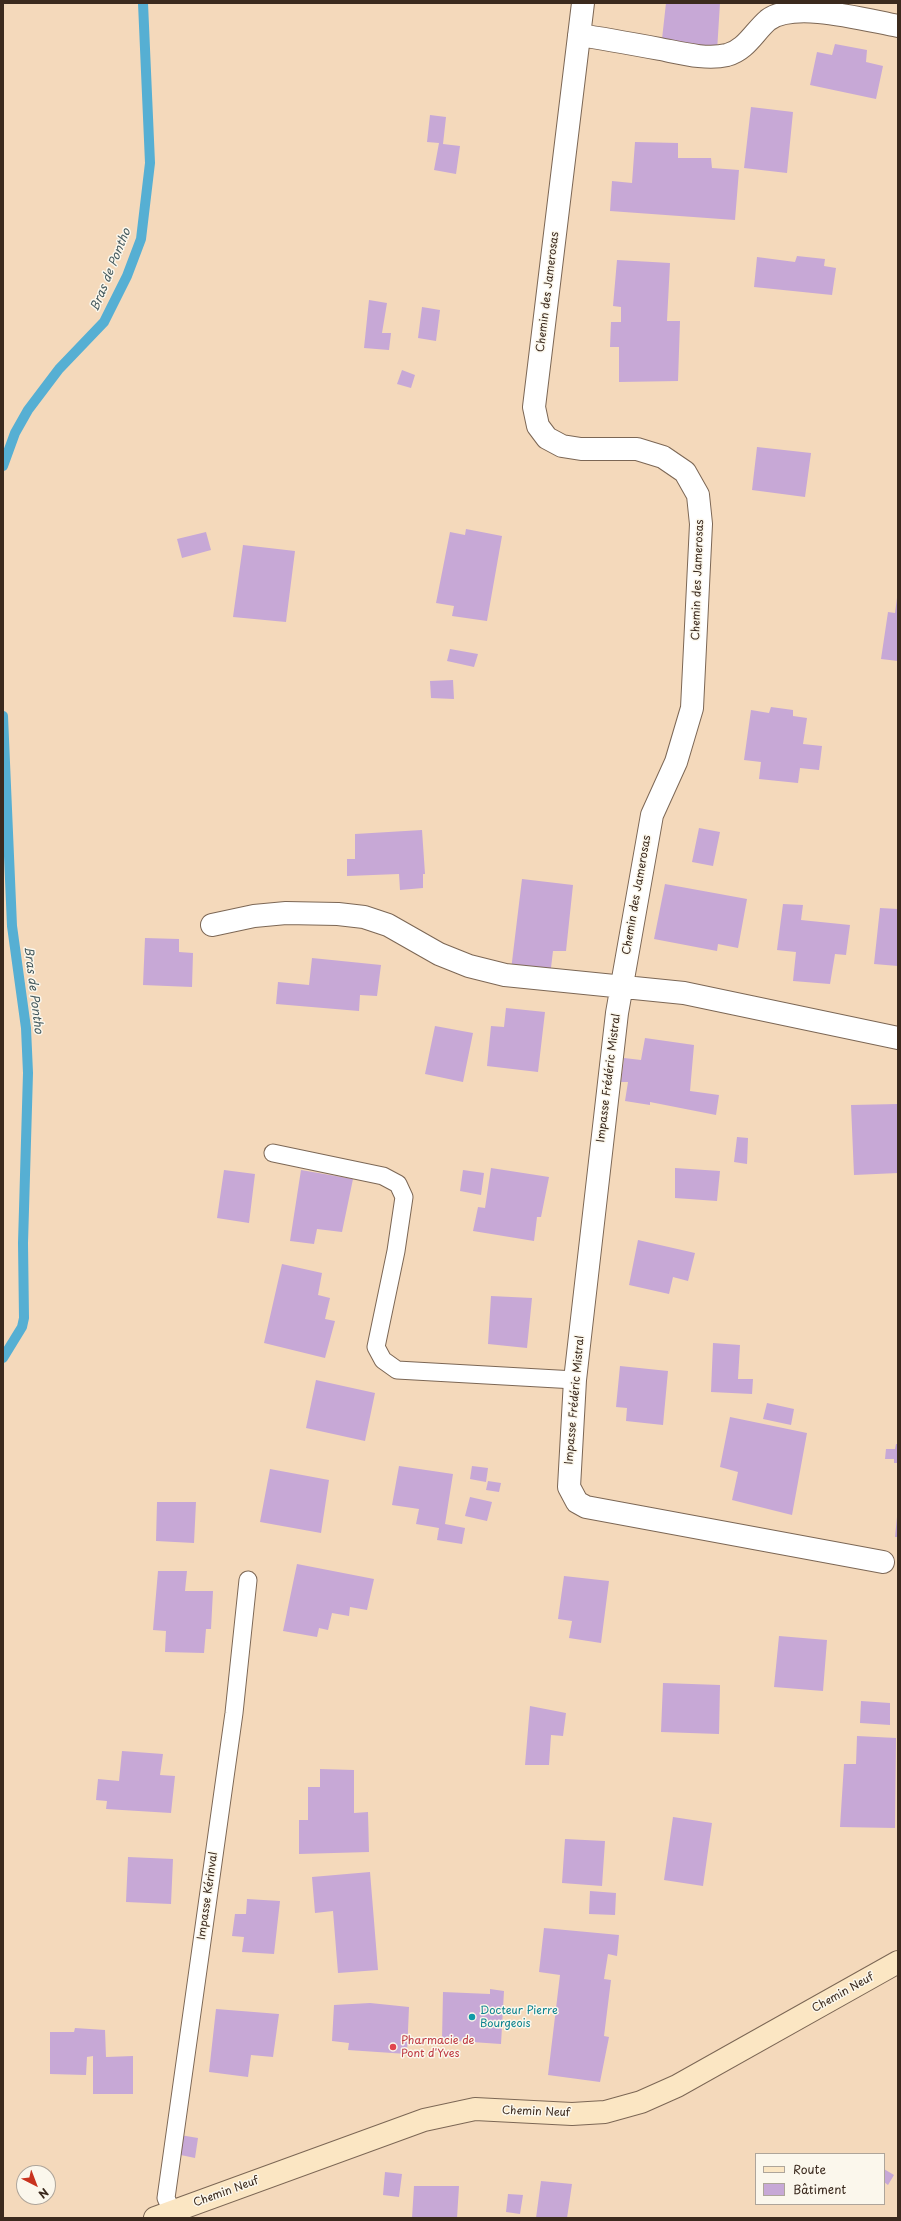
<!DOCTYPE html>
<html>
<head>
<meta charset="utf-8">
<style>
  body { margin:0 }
  #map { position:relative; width:901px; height:2221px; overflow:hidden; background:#f4d9bb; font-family:"Playpen Sans",sans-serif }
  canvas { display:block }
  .frame { position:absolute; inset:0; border:4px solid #3b2a1e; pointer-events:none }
  .legend { position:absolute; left:755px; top:2153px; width:130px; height:52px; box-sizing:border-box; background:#fbf7ec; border:1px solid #aea59a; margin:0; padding:5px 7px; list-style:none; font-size:12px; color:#3b2a1e }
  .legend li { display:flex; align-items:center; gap:8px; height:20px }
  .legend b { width:20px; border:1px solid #aea59a }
  .north { position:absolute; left:16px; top:2165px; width:40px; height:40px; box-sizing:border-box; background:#fbf7ec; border:1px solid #aea59a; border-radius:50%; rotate:138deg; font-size:11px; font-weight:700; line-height:16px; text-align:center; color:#3b2a1e }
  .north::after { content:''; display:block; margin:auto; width:14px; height:18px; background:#c8321e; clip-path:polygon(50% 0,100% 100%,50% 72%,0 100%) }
</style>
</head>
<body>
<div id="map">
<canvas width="901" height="2221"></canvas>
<div class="frame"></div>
<ul class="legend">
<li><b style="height:5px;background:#fbe6c3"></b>Route</li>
<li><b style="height:11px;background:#c7a8d6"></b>Bâtiment</li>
</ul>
<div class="north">N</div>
</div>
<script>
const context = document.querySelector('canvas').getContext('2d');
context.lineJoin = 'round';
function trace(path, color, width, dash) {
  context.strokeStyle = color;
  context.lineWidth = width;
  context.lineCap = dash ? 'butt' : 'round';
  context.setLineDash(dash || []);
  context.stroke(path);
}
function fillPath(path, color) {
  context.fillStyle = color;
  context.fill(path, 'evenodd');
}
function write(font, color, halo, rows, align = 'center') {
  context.font = font + ' "Playpen Sans",sans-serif';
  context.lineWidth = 3;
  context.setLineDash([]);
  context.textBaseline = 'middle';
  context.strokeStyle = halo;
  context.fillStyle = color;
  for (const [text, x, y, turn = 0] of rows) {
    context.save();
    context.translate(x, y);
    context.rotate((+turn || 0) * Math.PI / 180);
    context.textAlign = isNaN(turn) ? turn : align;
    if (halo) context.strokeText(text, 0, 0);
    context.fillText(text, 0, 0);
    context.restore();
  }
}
trace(new Path2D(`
  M3,466L15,433L28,410L59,369L104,322L127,276L141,239L150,163L143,3
  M3,716L12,926L26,1028L28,1073L23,1243L24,1318L22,1327L3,1358`), '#56afd3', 10);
fillPath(new Path2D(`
  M666,3H720L717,51L662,39Z
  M835,44L867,50L866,62L883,66L876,99L810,85L817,52L832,55Z
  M751,107L793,112L787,173L744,168Z
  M430,115L446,117L443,144L460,146L456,174L434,170L439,143L427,142Z
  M635,142L678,143V158H711L712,168L739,170L735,220L610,211L612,181L632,183Z
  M797,256L825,259L824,266L836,268L832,295L754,287L757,257L795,262Z
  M617,260L670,263L667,321H680L678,381L619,382V347H610L611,322H621V307L613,306Z
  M369,300L387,303L382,333H391L389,350L364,348Z
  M422,307L440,310L436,341L418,338Z
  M402,370L415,375L411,388L397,384Z
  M757,447L811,453L805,497L752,490Z
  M466,529L502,536L487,621L452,616L454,606L436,603L450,532L465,535Z
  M206,532L211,550L182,558L177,539Z
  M243,545L295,551L286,622L233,617Z
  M897,598H898V661L881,659L888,612L895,613Z
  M450,649L478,654L474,667L447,661Z
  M453,680L454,699L431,698L430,681Z
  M771,707L793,710V716L807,718L803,744L822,746L819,770L800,768L798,783L759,779L761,762L744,760L751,710L769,713Z
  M699,828L720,832L713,866L692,862Z
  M422,830L425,874H423V888L400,890L399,874L347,876V859H355V834Z
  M522,879L573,885L566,951H553L550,976L511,970Z
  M665,884L747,899L738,948L718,944L717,951L654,939Z
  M783,904L803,905L801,920L850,925L846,955L835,954L830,984L793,981L796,952L777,950Z
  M880,908L898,909V966L874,964Z
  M145,938L179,939V952L193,953L192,987L143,985Z
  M312,958L381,965L377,996L360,995L359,1011L276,1004L278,982L309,985Z
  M506,1008L545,1012L538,1072L487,1066L491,1026L504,1027Z
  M435,1026L473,1033L463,1082L425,1074Z
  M645,1038L694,1045L690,1091L719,1095L716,1115L650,1102V1105L625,1101L628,1082H621L624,1058L641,1060Z
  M898,1104V1173L854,1175L851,1105Z
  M737,1137L748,1138L747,1164L734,1162Z
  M491,1168L549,1177L541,1217H537L534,1241L473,1231L478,1207L485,1208Z
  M675,1168L720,1171L717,1201L675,1198Z
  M224,1170L255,1174L249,1223L217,1218Z
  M301,1170L353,1179L342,1232L317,1229L314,1244L290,1241Z
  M463,1170L484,1173L481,1195L460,1191Z
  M638,1240L695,1253L688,1281L673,1277L669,1294L629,1285Z
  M282,1264L322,1273L318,1295L330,1298L325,1319L335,1321L325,1358L264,1343Z
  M491,1296L532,1298L527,1348L488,1344Z
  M713,1343L740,1345L738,1379H753L752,1394L711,1392Z
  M620,1366L668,1371L663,1425L626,1421L627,1408L616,1407Z
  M316,1380L375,1393L365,1441L306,1428Z
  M767,1403L794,1409L791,1425L763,1419Z
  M730,1417L807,1433L792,1515L732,1500L738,1472L720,1467Z
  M896,1444H898V1463H894V1459H885L886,1449H895Z
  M399,1466L453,1474L445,1524L465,1528L462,1544L437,1540L439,1528L416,1524L419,1509L392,1505Z
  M472,1466L488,1468L486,1482L470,1479Z
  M270,1469L329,1480L321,1533L260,1522Z
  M488,1481L501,1483L499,1492L486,1490Z
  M470,1497L492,1502L487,1521L465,1516Z
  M157,1502H196L194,1543L156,1541Z
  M897,1517H898V1537H895Z
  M297,1564L374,1579L367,1610L350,1607L349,1616L332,1613L328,1630L319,1628L317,1637L283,1631Z
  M158,1571H187L185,1591H213L211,1629H206L204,1653L165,1652L166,1631L153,1630Z
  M564,1576L609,1581L601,1643L569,1638L572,1621L558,1619Z
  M779,1636L827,1640L823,1691L774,1687Z
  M663,1683L720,1685L719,1734L661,1732Z
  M861,1701L890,1703V1725L860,1723Z
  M530,1706L566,1713L563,1736L551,1735L549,1765H525Z
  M857,1736L896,1738L895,1828L840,1827L844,1764H856Z
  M122,1751L163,1754L160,1775L175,1776L171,1813L106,1809L107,1801L96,1800L98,1779L119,1781Z
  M320,1769L354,1770V1813L368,1812L369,1852L299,1854V1820H308V1787H320Z
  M673,1817L712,1823L703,1886L664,1880Z
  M565,1839L605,1841L602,1886L562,1883Z
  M128,1857L173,1859L171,1904L126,1902Z
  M370,1872L378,1970L338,1973L333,1911L315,1913L312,1877Z
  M590,1891L616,1893L615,1915L589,1914Z
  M247,1899L280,1901L274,1954L242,1952L244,1937L232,1936L235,1914H246Z
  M544,1928L619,1935L617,1956L608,1954L604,1979L611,1980L604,2036L609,2037L600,2082L548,2075L560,1975L539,1972Z
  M490,1989L504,1991L501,2044L442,2040L443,1992L490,1994Z
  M370,2003L409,2007L407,2054L348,2050L349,2043L332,2041L334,2005Z
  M216,2009L279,2014L273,2057L251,2055L248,2077L209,2072Z
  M75,2028L105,2030L106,2057L133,2056V2094H93V2056L87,2057L86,2075L50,2074V2032H74Z
  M180,2135L198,2138L195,2158L176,2154Z
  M884,2169L894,2175L888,2185L884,2182Z
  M385,2172L402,2174L399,2197L383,2195Z
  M541,2181L572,2184L567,2218H536Z
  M414,2186H459L457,2218H412Z
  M508,2194L523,2195L520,2214L506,2212Z`), '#c7a8d6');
const lane = new Path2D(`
  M273,1153L383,1176L398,1184L404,1197L396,1251L376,1347L383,1360L397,1370L575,1380
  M172,2211L166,2198L234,1713L248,1580`);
const street = new Path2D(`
  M583,3L534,407L538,426L547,438L562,446L581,449H637L663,457L685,472L698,495L701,524L692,708L676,762L652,815L617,1013L575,1380L569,1487L577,1502L586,1507L883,1562
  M579,35C606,39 633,44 660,49C681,53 706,60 727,55C746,50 754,32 768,20C795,0 865,20 898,26
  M212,925L254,916L286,913L338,914L364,917L388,925L439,954L469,966L505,975L684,993L898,1038`);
const secondary = new Path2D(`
  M155,2218L424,2120L475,2109L572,2114L605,2112L641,2102L677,2086L898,1962`);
trace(lane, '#7c6755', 19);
trace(street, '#7c6755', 24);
trace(secondary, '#7c6755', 24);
trace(lane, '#fff', 17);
trace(street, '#fff', 22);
trace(secondary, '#fbe6c3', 22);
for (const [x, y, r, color] of [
  [472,2017,4,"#0f9aa8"],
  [393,2047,4,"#e0444e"]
]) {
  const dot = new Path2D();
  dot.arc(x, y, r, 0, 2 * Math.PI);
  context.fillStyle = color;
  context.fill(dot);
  trace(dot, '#fbf7ec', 1.5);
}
write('11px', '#3b2a1e', '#fbf7ec', [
  ["Chemin des Jamerosas",548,292,-83],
  ["Chemin des Jamerosas",698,580,-88],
  ["Chemin des Jamerosas",637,895,-80],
  ["Impasse Frédéric Mistral",609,1078,-83],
  ["Impasse Frédéric Mistral",575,1400,-85],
  ["Impasse Kérinval",208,1896,-82],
  ["Chemin Neuf",843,1993,-29],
  ["Chemin Neuf",536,2112,2],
  ["Chemin Neuf",226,2192,-20]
]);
write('11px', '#0d838f', '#fbf7ec', [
  ["Docteur Pierre",480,2011],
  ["Bourgeois",480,2024]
], 'left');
write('11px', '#be3a42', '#fbf7ec', [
  ["Pharmacie de",401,2041],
  ["Pont d'Yves",401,2054]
], 'left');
write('italic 12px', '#44595d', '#fbf7ec', [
  ["Bras de Pontho",111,270,-68],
  ["Bras de Pontho",33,990,83]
]);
</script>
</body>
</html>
